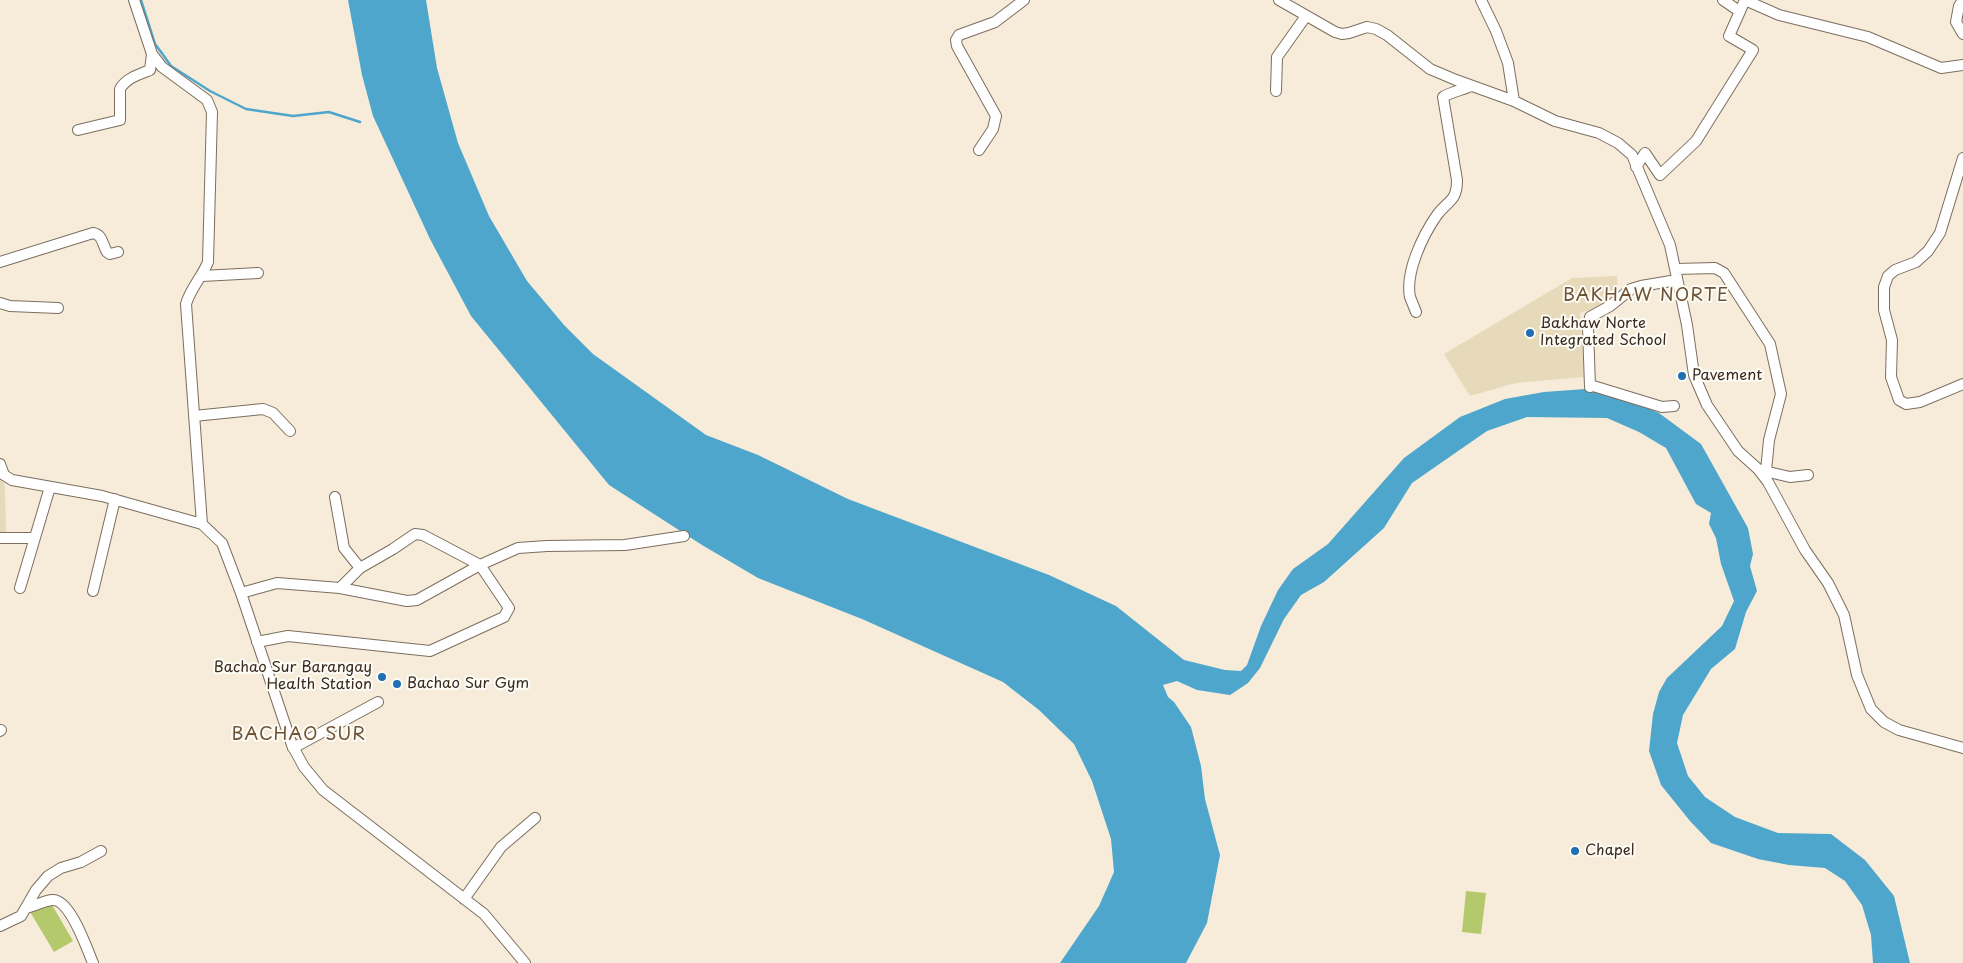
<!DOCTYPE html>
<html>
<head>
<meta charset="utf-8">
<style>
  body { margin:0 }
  canvas { display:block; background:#f6ecd9 }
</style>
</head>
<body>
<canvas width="1963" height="963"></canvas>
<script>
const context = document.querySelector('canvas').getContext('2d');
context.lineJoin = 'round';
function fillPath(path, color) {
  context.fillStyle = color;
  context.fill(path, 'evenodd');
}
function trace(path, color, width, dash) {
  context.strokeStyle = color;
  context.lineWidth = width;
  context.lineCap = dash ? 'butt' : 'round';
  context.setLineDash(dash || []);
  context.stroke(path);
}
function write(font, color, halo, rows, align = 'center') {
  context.font = font + ' "Playpen Sans",sans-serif';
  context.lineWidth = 4;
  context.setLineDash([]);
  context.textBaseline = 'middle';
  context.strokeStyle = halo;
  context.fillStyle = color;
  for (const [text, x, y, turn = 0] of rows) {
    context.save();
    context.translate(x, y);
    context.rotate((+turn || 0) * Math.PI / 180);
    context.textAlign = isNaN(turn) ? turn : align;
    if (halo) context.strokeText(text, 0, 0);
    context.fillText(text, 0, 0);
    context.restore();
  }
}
fillPath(new Path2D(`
  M1617,276L1618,293L1608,304L1580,313L1584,377L1516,383L1470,396L1444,354L1572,278Z
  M0,473L5,487L6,533L0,534Z`), '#e7daba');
fillPath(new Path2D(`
  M1466,891L1486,893L1481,934L1462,932Z
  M48,898L73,941L54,952L29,910Z`), '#b4c86c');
fillPath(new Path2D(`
  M348,0H426L437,68L458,143L489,216L527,281L564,325L593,354L706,435L758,455L848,499L1049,575L1116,606L1184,660L1225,670L1241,671L1247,665L1261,626L1278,590L1293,569L1328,544L1404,458L1460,417L1505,399L1544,392L1585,389L1617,395L1659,413L1701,444L1748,528L1753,554L1750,566L1757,591L1746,612L1735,649L1711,669L1683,715L1677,743L1688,776L1705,797L1735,817L1778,833L1831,834L1865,860L1894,896L1910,963H1873L1871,935L1862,905L1845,881L1825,868L1789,865L1758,859L1711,843L1690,821L1661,785L1649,751L1653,714L1659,692L1667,678L1722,626L1734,601L1721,564L1716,538L1709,524L1711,513L1696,504L1666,448L1639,432L1607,418L1527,417L1487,431L1412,483L1384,528L1324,582L1301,595L1284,619L1260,668L1248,683L1230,695L1197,690L1177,681L1163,685L1168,697L1174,702L1191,727L1201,766L1205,799L1220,855L1207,923L1186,963H1060L1099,906L1114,872L1111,839L1092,781L1074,744L1039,710L1003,682L862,619L758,578L702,545L609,485L471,316L430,239L373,116L362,75Z`), '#4fa6cc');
trace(new Path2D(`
  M141,0L155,44L161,52L171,66L210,91L246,109L293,116L329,112L360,122`), '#4fa6cc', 2.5);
const minor = new Path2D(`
  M134,0L152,54L162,67L207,100L212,112L208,262C202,277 190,289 186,304L202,524
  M1279,0L1335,32L1342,34L1349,33L1367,27L1376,29L1387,35L1430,69L1456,80L1514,101L1555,121L1599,133L1618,143L1632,155L1670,245L1687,325L1694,375L1707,405L1738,451L1758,469L1768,482L1805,550L1828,583L1844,615L1857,675L1871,709L1884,722L1899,730L1963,748
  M1481,0L1496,31L1508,63L1514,101
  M1723,0L1739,11
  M1963,0L1959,6L1956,22L1963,34
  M1276,91L1277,57L1306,16
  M78,130L120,120V89C126,78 140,74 150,70L152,54
  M979,150L993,129L996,116L957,46L956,40L959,35L995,22L1024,0
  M1963,158L1940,233L1928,251L1916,262L1895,270L1888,276L1884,287V310L1892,340L1891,377L1899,400L1906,404L1920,402L1963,384
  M1636,167L1645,153L1660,175L1696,141L1753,50L1729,36L1745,0L1779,15L1868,37L1941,68L1963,65
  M0,262L93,233C103,235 102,244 107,252L110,254L118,252
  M1675,269L1715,268L1724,273L1770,344L1781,394L1769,440L1766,471
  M202,276L258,273
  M0,303L10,306L58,308
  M1416,312C1414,307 1412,302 1410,297C1405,272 1423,235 1437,215C1448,200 1457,202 1457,180L1443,97C1450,92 1463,90 1471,86
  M1590,385L1662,407L1674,406
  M1590,387L1588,328L1590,317L1610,306L1631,289L1641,286L1677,280
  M194,416L263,409L273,413L290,431
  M0,464L4,475L12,480L102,496L202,524L222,543L241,593L292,745L304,767L323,790L484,914L525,963
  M1760,470L1790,477L1808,475
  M335,497L344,548L360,568
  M0,538H34
  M20,588L50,487
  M93,591L115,499
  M241,593L277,583L340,588L407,601L417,600L480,565L518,548L547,546L625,545L684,536
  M257,642L288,636L430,651L504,617L509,608L480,565L423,535L415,534L393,549L360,568L340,588
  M0,731L1,730
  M293,748L378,702
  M464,899L501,847L535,818
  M26,908C34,906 44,901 52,900C70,898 87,949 93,963
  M0,926L21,916L36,890L48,876L61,868L81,862L101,851`);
trace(minor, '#7c6e5f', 12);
trace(minor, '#fff', 10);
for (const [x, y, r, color] of [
  [1530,333,5,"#1f6fb2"],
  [1682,376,5,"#1f6fb2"],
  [382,677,5,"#1f6fb2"],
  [397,684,5,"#1f6fb2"],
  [1575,851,5,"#1f6fb2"]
]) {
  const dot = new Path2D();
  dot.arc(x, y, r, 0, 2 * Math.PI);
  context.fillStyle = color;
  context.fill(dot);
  trace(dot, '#fdfcf7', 2);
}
write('15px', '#3b2a1e', '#fdfcf7', [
  ["Bakhaw Norte",1540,324],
  ["Integrated School",1540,341],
  ["Pavement",1692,376],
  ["Bachao Sur Barangay",372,668,"right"],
  ["Health Station",372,685,"right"],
  ["Bachao Sur Gym",407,684],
  ["Chapel",1585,851]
], 'left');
context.letterSpacing = '1px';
write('18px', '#6e5233', '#fdfcf7', [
  ["BAKHAW NORTE",1646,296],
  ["BACHAO SUR",299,735]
]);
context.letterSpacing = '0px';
</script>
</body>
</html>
